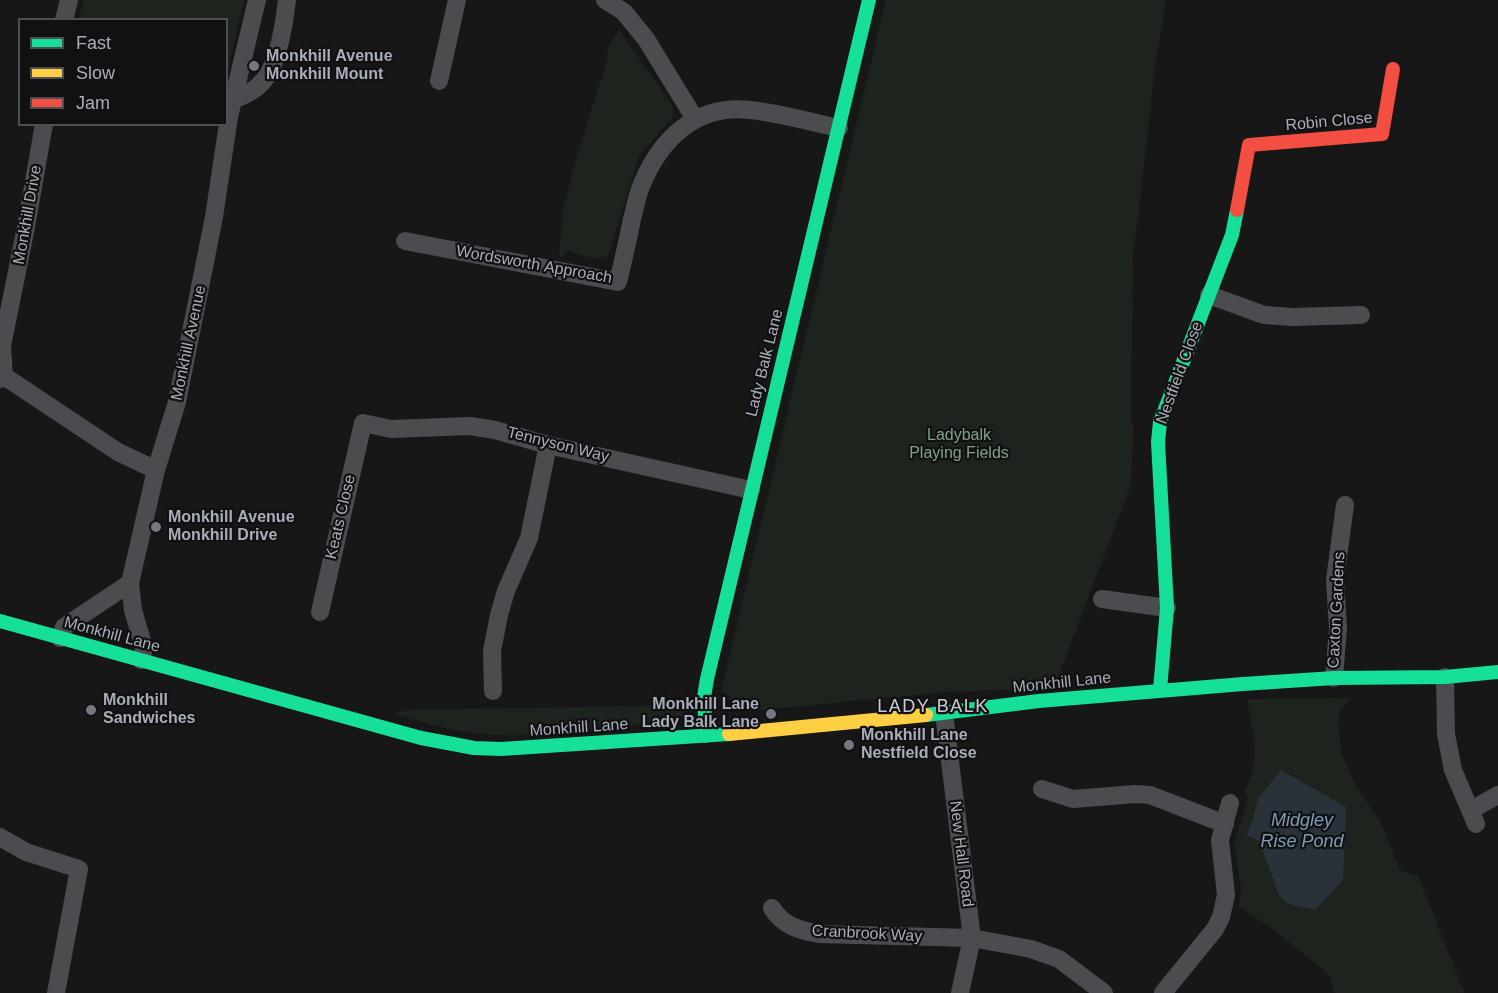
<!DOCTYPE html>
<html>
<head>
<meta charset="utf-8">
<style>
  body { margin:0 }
  #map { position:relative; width:1498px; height:993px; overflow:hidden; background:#171717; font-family:Arial,sans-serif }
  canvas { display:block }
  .legend { position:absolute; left:18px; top:18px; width:210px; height:108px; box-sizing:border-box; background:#111113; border:2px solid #4d4f55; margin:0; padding:8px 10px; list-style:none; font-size:18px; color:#a8adb8 }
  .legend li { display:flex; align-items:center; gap:12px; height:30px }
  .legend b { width:30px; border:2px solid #4d4f55 }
</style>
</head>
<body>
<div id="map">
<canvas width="1498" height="993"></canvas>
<ul class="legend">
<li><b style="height:8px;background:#16e098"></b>Fast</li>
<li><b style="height:8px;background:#ffcf43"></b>Slow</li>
<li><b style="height:8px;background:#f24e42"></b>Jam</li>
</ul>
</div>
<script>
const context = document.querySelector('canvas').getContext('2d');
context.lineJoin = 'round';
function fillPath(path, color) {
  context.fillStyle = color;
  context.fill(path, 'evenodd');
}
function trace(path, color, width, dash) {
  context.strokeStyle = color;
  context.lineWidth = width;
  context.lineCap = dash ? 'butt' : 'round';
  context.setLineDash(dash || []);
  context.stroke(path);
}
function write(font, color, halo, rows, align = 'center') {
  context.font = font + ' Arial,sans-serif';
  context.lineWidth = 4.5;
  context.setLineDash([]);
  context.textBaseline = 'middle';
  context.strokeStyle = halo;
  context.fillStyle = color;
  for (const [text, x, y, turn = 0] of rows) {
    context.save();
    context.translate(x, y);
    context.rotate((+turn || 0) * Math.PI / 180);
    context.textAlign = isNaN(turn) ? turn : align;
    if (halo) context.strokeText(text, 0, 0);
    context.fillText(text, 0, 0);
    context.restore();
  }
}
fillPath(new Path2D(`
  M83,0H244L227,74L226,20L79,19Z
  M886,0H1166L1156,60L1133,259L1131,422L1134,425L1131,485L1054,688L947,692L750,711L721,691Z
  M619,30L672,105L674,111L672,118L639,156L609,253C600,264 581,254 568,251L562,257L559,255L563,209L576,158L605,68L609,45Z
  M1351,698L1338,714L1341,753L1356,786L1381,823L1400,870L1415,875L1417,873L1464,992L1463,993H1335L1329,974L1274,930L1239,906L1241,889L1234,843L1248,798L1245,791C1263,756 1252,735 1247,699Z
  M686,705L684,715L677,719C607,728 536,742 465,732C441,729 417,720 393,714L409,710Z`), '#1d241e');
fillPath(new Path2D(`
  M1281,770L1346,807L1343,880L1316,909C1277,904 1281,901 1269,867C1266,858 1261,850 1259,841L1247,835L1253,819L1258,799Z`), '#2a3239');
trace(new Path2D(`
  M605,0L624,12L646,39L695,119
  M64,20L69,0
  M439,81L457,0
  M233,100C245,95 255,91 264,80C278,64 285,21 287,0
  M405,241L618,282C623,261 628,240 632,219C635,208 637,195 642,184C661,138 697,104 750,110C780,113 810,122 839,128
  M1209,295L1264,315L1292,317L1361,315
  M4,376L118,452L156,470
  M0,379L4,376L2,346L26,227L44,124
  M1102,599L1167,608
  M320,612L363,423L391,429L470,426L495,430L548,445L751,490
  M60,638L64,627L130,583
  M141,660L144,648L133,610L130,583L156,470L177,402L214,217L229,117L257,0
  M1445,677L1446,734L1453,770L1476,824
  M1334,678L1338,628L1335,580L1345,505
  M493,691L492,651L499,615L506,591L529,538L548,445
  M944,713L972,938L960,993
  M1042,789L1073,799L1135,794L1150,795L1225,824
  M1471,810L1498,795
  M0,837L26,852L79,869L56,993
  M772,908C783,926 799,930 819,934L972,938L1031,949L1059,959L1104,993
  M1163,993L1215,929L1221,917L1226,895L1220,840L1230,803`), '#4b4c50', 18);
trace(new Path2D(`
  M0,621L421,738L474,748L501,749L729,734
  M1160,690L1167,608L1158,442L1160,422L1232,235L1237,210
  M926,715L1039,701L1243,684L1334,678L1445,677L1498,672
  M706,736L704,697L707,679L869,0`), '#16e098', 14);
trace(new Path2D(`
  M729,734L926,715`), '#ffcf43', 14);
trace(new Path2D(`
  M1237,210L1249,145L1382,134L1393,69`), '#f24e42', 14);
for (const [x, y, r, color] of [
  [254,66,6,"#757880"],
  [156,527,6,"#757880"],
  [91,710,6,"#757880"],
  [771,714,6,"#757880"],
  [849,745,6,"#757880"]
]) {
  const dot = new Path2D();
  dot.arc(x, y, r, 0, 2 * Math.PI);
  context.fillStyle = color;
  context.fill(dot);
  trace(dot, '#111113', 2);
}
write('bold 16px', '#a8adb8', '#111113', [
  ["Monkhill Avenue",266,57],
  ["Monkhill Mount",266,75],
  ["Monkhill Avenue",168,518],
  ["Monkhill Drive",168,536],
  ["Monkhill",103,701],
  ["Sandwiches",103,719],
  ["Monkhill Lane",759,705,"right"],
  ["Lady Balk Lane",759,723,"right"],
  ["Monkhill Lane",861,736],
  ["Nestfield Close",861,754]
], 'left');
write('16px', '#a8adb8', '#111113', [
  ["Robin Close",1329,122,-5],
  ["Monkhill Drive",28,215,-80],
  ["Wordsworth Approach",534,265,10],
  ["Monkhill Avenue",189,343,-78],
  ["Lady Balk Lane",765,363,-76],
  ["Nestfield Close",1180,373,-70],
  ["Tennyson Way",558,445,14],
  ["Keats Close",341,517,-77],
  ["Caxton Gardens",1337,610,-87],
  ["Monkhill Lane",112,635,15],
  ["Monkhill Lane",1062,683,-6],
  ["Monkhill Lane",579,728,-4],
  ["New Hall Road",961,854,83],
  ["Cranbrook Way",867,934,3]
]);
write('16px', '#7fa381', '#111113', [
  ["Ladybalk",959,436],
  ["Playing Fields",959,454]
]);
context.letterSpacing = '1.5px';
write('18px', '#c9ccd4', '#111113', [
  ["LADY BALK",933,707]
]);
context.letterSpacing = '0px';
write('italic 18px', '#7f9bb3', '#111113', [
  ["Midgley",1302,821],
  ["Rise Pond",1302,842]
]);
</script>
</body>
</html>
